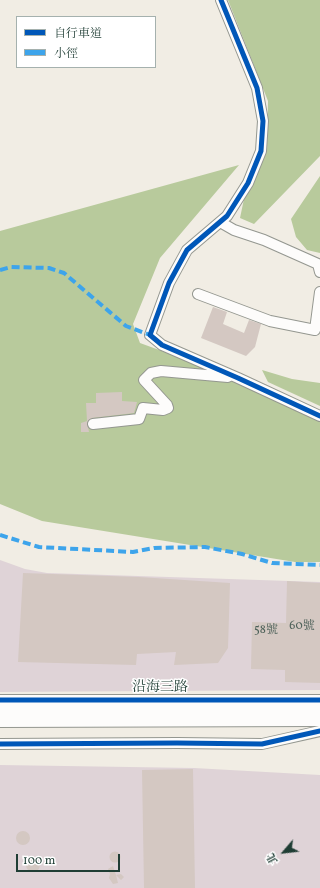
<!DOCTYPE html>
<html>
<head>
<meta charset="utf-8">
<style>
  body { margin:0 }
  #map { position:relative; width:320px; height:888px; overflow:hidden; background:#f1ede4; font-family:Vollkorn,"Noto Serif TC",serif }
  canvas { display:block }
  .legend { position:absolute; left:16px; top:16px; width:140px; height:52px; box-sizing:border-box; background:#fff; border:1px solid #a5b1ae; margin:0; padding:5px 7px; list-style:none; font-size:12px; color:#1f3d34 }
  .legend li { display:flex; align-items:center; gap:8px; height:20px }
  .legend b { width:20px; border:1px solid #a5b1ae }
  .north { position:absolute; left:264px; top:832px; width:40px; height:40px; -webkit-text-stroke:3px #fff; paint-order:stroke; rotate:242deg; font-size:11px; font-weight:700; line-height:16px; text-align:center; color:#1f3d34 }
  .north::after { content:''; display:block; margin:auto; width:14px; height:18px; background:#1f3d34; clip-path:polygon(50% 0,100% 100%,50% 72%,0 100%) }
  .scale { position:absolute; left:16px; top:854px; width:104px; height:18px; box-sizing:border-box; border:2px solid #1f3d34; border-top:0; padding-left:5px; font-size:12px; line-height:14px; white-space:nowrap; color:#1f3d34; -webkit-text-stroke:3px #fff; paint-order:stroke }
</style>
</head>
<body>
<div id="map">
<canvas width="320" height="888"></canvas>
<ul class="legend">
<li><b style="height:5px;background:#0057b8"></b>自行車道</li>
<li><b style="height:5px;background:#3da4eb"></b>小徑</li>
</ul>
<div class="north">北</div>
<div class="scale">100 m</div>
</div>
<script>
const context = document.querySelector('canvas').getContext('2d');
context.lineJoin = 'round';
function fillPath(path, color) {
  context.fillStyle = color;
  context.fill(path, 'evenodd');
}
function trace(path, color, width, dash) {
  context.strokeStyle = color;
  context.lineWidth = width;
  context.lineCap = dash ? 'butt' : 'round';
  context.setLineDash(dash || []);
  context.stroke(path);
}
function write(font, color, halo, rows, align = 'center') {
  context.font = font + ' Vollkorn,"Noto Serif TC",serif';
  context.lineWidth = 3;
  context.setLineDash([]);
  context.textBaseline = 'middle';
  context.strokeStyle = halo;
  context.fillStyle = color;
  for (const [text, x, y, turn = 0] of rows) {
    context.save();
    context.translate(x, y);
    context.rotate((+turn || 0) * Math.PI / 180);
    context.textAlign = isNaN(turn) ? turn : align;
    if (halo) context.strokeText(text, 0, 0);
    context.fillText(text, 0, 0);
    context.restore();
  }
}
fillPath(new Path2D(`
  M0,560L25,569L47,573L320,582V690L0,692Z
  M0,765L194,768L320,775V888H0Z`), '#dfd3d7');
fillPath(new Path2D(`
  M228,0H320V156L254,224L240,218L244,199L267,151L268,101Z
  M239,165L160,258L133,324L140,343L214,370L320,420V562H295L42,521L0,504V231Z
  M320,176V253L307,250L296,237L291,219Z
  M262,370L292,379L320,383V406L268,382Z`), '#b8ca9c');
fillPath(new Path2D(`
  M213,307L227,312L223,324L244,333L249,320L261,324L255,347L246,356L201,338Z
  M122,392V401L137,402L134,413L92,418L87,422L89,432H81V423L87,421L86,403H96V393Z
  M23,573L139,577L230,583L228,648L218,663L174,665L176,652L137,654L136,665L18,662Z
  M287,581L320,583V683L285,682V670L251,669L252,622L286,623Z
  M193,769L195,888H144L142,770Z
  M16 838a7 7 0 1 1 14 0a7 7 0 1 1-14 0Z
  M109.5 857a5.5 5.5 0 1 1 11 0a5.5 5.5 0 1 1-11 0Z
  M26 865a7 7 0 1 1 14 0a7 7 0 1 1-14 0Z
  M113,866L116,875L121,874L124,877L121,880L116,875L118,883L113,884L109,878L110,874L108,869Z`), '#d4c8c2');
const minor = new Path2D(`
  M221,0L257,88L263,121L261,151L248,183L227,216L187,250L169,283L150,335L162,345L238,378L320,416
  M220,222L234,230L264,240L318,264L320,272
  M198,294L270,321L315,330L320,292
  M93,424L139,419L143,408L163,410L168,408L167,405L144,380L151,373L161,371L228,377
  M0,700H320
  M0,744L177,743L262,744L320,731`);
const major = new Path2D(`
  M0,710H320
  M0,721L320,720`);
trace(minor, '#949790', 12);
trace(major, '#949790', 14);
trace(minor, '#fdfcfb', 10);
trace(major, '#fdfcfb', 12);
trace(new Path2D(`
  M0,270L11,267L49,268L64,273L126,326L150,335
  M0,535L39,547L133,552L154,548L205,547L242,554L272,563L320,565`), '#3da4eb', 4, [8, 4]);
trace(new Path2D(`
  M221,0L257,88L263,121L261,151L248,183L227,216L187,250L169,283L150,335L162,345L238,378L320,416
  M0,700H320
  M0,744L177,743L262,744L320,731`), '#0057b8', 5);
write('12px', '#4c6058', null, [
  ["60號",302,627],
  ["58號",266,631]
]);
write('14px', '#1f3d34', '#fff', [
  ["沿海三路",160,688]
]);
</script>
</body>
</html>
